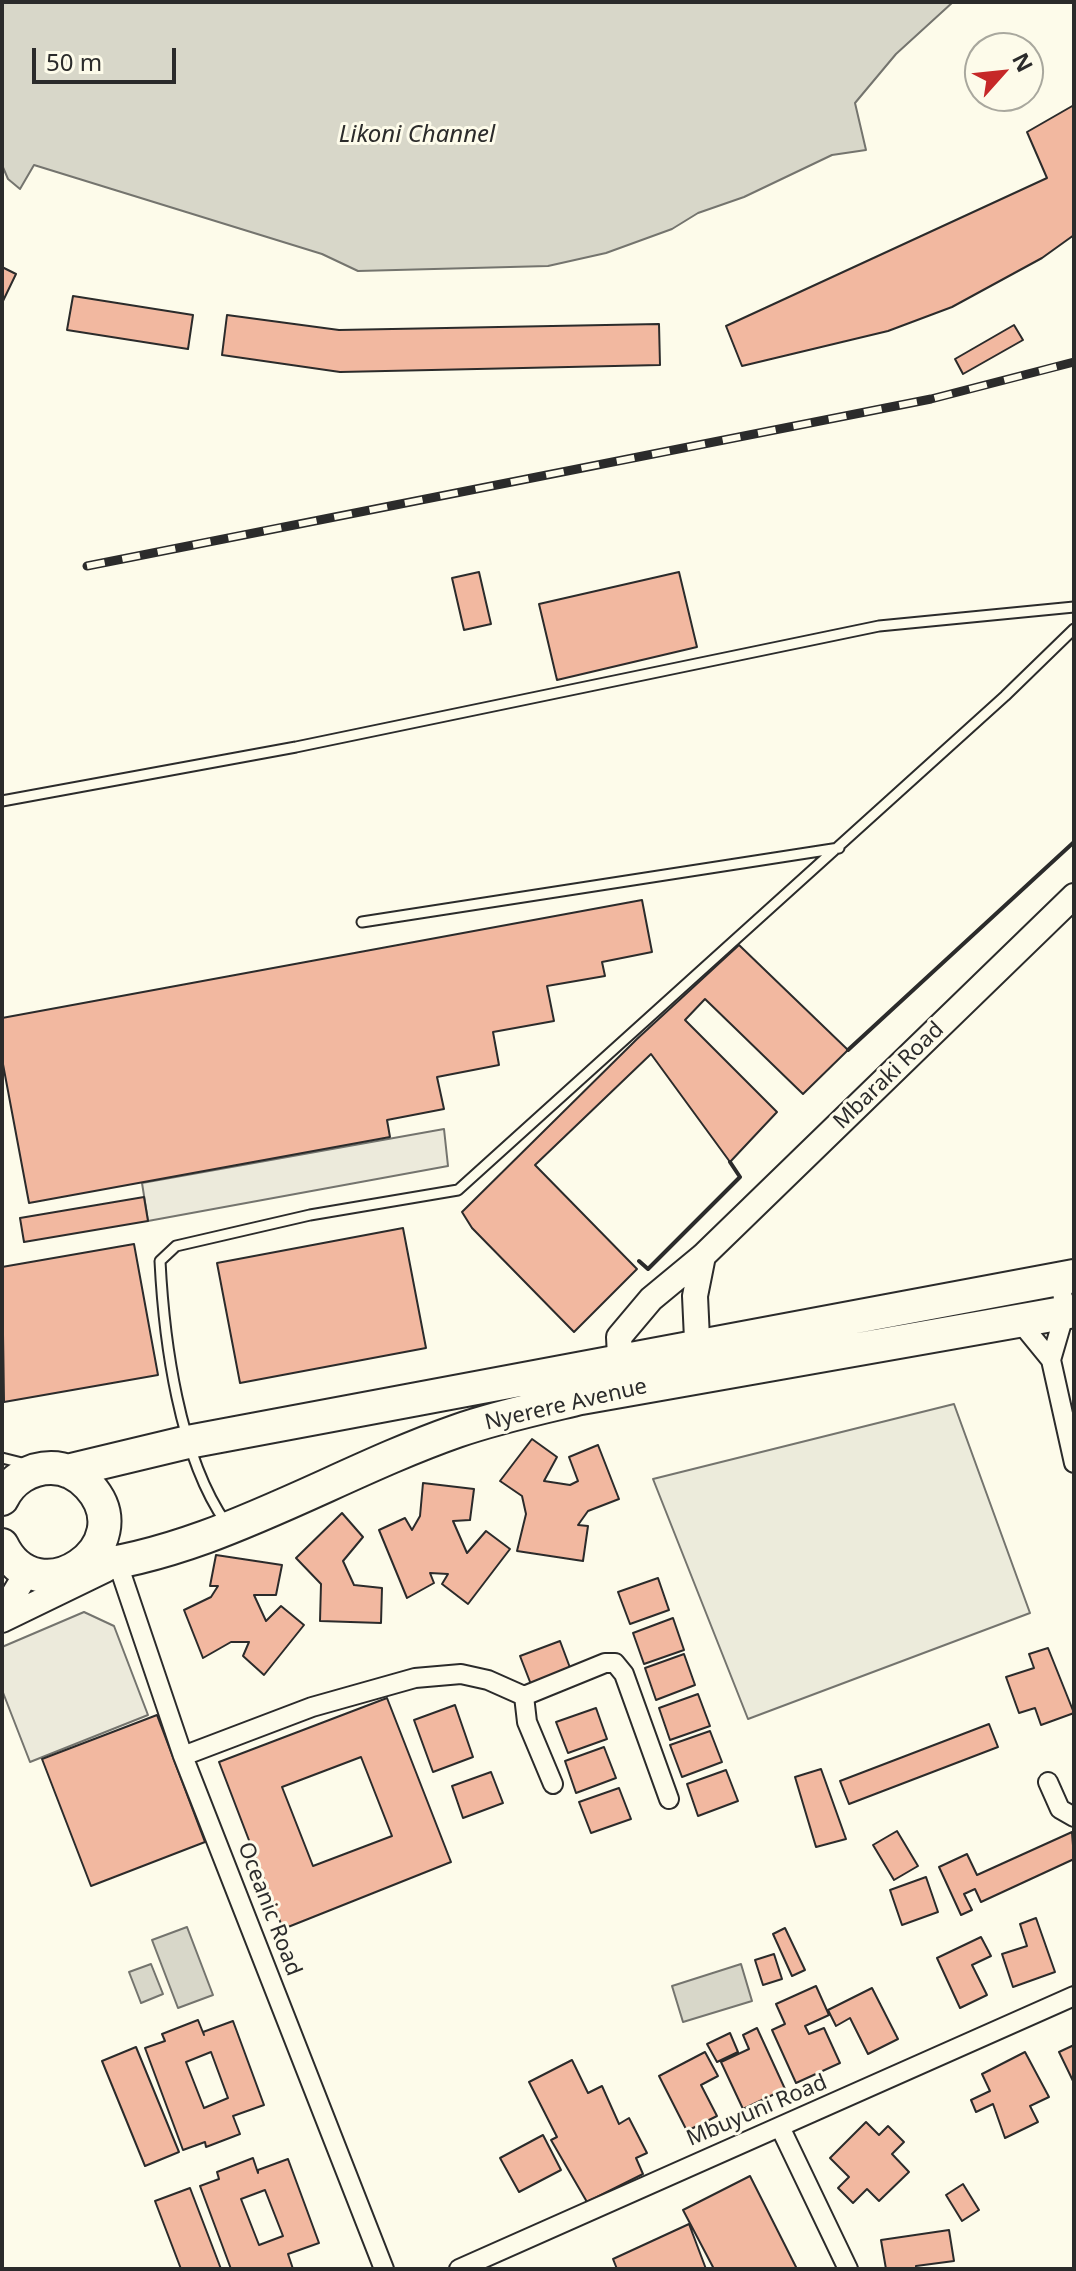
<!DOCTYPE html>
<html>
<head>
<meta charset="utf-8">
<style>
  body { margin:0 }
  #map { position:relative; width:1076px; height:2271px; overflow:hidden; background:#fdfbea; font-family:"Noto Sans",sans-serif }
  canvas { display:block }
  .frame { position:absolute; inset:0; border:4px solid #2b2b2b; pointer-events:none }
  .north { position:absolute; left:964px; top:32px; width:80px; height:80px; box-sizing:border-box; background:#fdfbea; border:2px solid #a9a89e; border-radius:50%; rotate:63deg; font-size:22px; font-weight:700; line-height:32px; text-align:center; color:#2b2b2b }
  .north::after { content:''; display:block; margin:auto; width:28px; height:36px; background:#c62828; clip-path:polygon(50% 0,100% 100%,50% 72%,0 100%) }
  .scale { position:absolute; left:32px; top:48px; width:144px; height:36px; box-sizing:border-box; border:4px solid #2b2b2b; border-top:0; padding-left:10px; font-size:24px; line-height:28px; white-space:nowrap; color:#2b2b2b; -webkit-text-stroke:6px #fdfbea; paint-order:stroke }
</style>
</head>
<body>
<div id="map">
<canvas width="1076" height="2271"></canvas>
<div class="frame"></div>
<div class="north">N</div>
<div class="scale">50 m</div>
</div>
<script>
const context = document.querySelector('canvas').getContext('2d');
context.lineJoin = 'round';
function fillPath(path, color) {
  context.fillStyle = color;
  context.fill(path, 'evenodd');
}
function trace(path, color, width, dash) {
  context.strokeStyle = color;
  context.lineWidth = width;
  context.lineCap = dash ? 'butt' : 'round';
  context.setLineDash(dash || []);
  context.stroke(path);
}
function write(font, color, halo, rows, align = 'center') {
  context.font = font + ' "Noto Sans",sans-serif';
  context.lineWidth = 6;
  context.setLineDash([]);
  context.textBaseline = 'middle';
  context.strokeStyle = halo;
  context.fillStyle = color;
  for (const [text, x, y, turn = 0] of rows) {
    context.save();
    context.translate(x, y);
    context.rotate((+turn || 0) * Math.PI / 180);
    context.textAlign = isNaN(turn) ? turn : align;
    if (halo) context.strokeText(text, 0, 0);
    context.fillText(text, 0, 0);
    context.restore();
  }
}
const green = new Path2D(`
  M954,1404L1030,1613L748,1719L653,1479Z`);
fillPath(green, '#ecebdb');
trace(green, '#74746e', 2);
const parking = new Path2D(`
  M444,1129L448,1166L148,1221L142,1183Z
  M84,1612L114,1626L148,1715L30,1762L2,1690V1647Z`);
fillPath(parking, '#eceadb');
trace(parking, '#74746e', 2);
const water = new Path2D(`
  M2,2H953L896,54L855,103L866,150L832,155L744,197L698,213L672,229L606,253L548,266L358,271L322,254L34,165L20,189L8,179L2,165Z
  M187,1927L213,1995L178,2008L152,1940Z
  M151,1964L163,1994L141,2003L129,1972Z
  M741,1964L752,2001L683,2022L672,1986Z`);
fillPath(water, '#d8d7c9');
trace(water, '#74746e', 2);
const building = new Path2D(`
  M1074,105V235L1042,258L952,307L888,331L742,366L726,326L1047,178L1027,132Z
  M2,267L16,274L2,303Z
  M73,296L193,315L188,349L67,330Z
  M227,315L339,330L659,324L660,365L340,372L222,355Z
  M1014,325L1023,340L963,374L955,359Z
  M479,572L491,624L464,630L452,578Z
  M679,572L697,647L557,680L539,604Z
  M642,900L652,952L602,962L605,976L547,986L554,1021L493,1032L499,1065L437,1077L444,1109L387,1120L390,1137L29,1203L2,1059V1018Z
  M739,945L848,1050L803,1094L705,999L685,1020L777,1112L730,1162L651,1054L535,1165L637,1269L574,1332L472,1228L462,1212L637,1039Z
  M144,1197L148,1221L24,1242L20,1218Z
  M403,1228L426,1348L240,1383L217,1263Z
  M134,1244L158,1375L4,1402L2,1267Z
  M532,1439L557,1457L544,1481L570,1485L578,1481L569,1457L598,1445L619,1499L588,1511L578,1525L588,1526L583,1561L517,1551L526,1514L522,1496L500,1481Z
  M423,1483L474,1489L470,1520L453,1521L467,1553L486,1531L510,1549L468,1604L442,1584L448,1574L430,1573L434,1583L407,1598L379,1530L405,1518L412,1530L420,1516Z
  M342,1513L363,1537L343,1561L354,1585L382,1588L381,1623L320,1621L321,1584L296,1558Z
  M216,1555L282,1565L276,1595H254L266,1621L281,1606L304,1625L264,1675L243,1656L249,1642H231L203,1658L184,1610L211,1597L218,1586H210Z
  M658,1578L669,1610L630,1624L618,1592Z
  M673,1618L684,1650L644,1664L633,1633Z
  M560,1641L572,1673L532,1687L520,1656Z
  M1048,1648L1074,1713L1041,1725L1035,1708L1019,1713L1006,1677L1034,1668L1029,1654Z
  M684,1654L695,1685L656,1700L645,1668Z
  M698,1694L710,1726L670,1740L659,1708Z
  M387,1698L451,1862L283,1929L219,1762ZM361,1757L392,1836L313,1866L282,1787Z
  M455,1705L473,1757L433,1772L414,1720Z
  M596,1708L607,1739L568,1753L556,1722Z
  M157,1715L205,1842L91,1886L42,1759Z
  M989,1724L998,1747L849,1804L840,1781Z
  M710,1731L722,1762L682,1777L670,1745Z
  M604,1747L616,1778L576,1793L565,1761Z
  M821,1769L846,1839L816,1847L795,1777Z
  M726,1770L738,1801L698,1816L687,1784Z
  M491,1772L503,1803L463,1818L452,1786Z
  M619,1788L631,1819L591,1833L579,1802Z
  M897,1831L918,1866L894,1880L873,1845Z
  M1072,1832L1074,1859L981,1902L975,1889L964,1894L972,1910L961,1915L939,1867L967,1854L977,1875Z
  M926,1877L938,1912L902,1925L890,1890Z
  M1036,1918L1055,1972L1013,1987L1002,1954L1027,1946L1020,1924Z
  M785,1928L805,1970L792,1976L773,1934Z
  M981,1937L991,1956L972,1965L987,1995L960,2008L937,1958Z
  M774,1954L782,1979L763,1985L755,1960Z
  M816,1986L829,2015L805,2026L809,2034L824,2028L840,2063L796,2083L772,2030L785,2024L776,2004Z
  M872,1988L898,2039L868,2054L850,2018L836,2026L828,2010Z
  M198,2020L204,2035L203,2032L233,2021L264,2105L233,2116L240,2134L206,2147L205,2142L183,2150L145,2048L165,2041L162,2034ZM211,2052L228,2098L204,2108L186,2062Z
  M757,2028L785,2089L743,2109L721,2062L749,2049L743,2035Z
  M730,2033L738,2052L717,2062L707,2044Z
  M1074,2045V2083L1059,2052Z
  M136,2047L179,2152L145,2166L102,2061Z
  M705,2052L718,2076L701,2085L717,2116L687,2131L659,2076Z
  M1025,2052L1049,2097L1030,2106L1038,2122L1005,2138L993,2104L976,2112L971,2100L990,2091L982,2074Z
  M572,2060L588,2093L602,2086L619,2124L629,2118L647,2153L636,2158L643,2174L587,2202L551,2140L557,2137L529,2082Z
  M866,2122L879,2135L888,2126L904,2142L892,2154L909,2172L879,2201L867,2189L853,2203L838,2188L849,2177L830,2158Z
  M543,2135L561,2170L519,2192L500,2158Z
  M253,2158L258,2173V2170L288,2159L319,2243L288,2254L293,2269H231L200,2186L219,2179L217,2172ZM265,2190L283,2236L259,2245L241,2199Z
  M750,2176L797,2269H714L683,2210Z
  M963,2184L979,2210L962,2221L946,2195Z
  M190,2188L221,2269H181L155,2201Z
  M689,2224L706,2269H617L613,2259Z
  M949,2230L954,2261L916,2266V2269H886L881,2240Z`);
fillPath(building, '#f2b8a0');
trace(building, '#2b2b2b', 2);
const lane = new Path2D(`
  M2,801L296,747L879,626L1074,607
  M362,922L839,848
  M2,1458L26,1464
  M226,1523C179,1456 164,1341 160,1261L176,1246L310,1215L458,1190L1005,696L1074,629`);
const street = new Path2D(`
  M1060,1278L1065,1312L1051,1360L1074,1463
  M1015,1316L1051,1360
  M118,1564L183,1756L384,2269
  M524,1696L527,1722L553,1784
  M183,1756L312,1707L415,1678L461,1674L488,1680L524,1696L605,1663H615L624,1674L669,1799
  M1048,1782L1060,1809L1074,1817
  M780,2127L848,2269
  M459,2269L1074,1996`);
const secondary = new Path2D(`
  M698,1360L695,1296L703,1256
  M621,1376L619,1337L651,1299L703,1256L1074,896
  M2,1614L28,1571
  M2,1620L105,1570`);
const highway = new Path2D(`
  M67,1471L188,1442L1074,1276
  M2,1499C11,1480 30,1468 51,1468C66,1468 79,1475 89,1486C144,1546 37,1618 2,1545
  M78,1568C212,1554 331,1475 457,1431C497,1417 539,1408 581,1398L1074,1311`);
trace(lane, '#2b2b2b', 13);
trace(street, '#2b2b2b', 22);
trace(secondary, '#2b2b2b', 28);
trace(highway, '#2b2b2b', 36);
trace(lane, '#fdfbea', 9);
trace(street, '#fdfbea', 18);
trace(secondary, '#fdfbea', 24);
trace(highway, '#fdfbea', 32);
const rail = new Path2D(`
  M87,566L931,399L1074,362`);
trace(rail, '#2b2b2b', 9);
trace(rail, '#fdfbea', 6, [18]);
trace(new Path2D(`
  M848,1050L1074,842
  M639,1261L648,1269L740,1177L730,1162`), '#2b2b2b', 4);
write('22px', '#2b2b2b', '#fdfbea', [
  ["Mbaraki Road",889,1076,-44],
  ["Nyerere Avenue",566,1405,-13],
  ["Oceanic Road",269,1909,69],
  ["Mbuyuni Road",757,2111,-23]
]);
write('italic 24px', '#2b2b2b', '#fdfbea', [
  ["Likoni Channel",417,135]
]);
</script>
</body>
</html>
